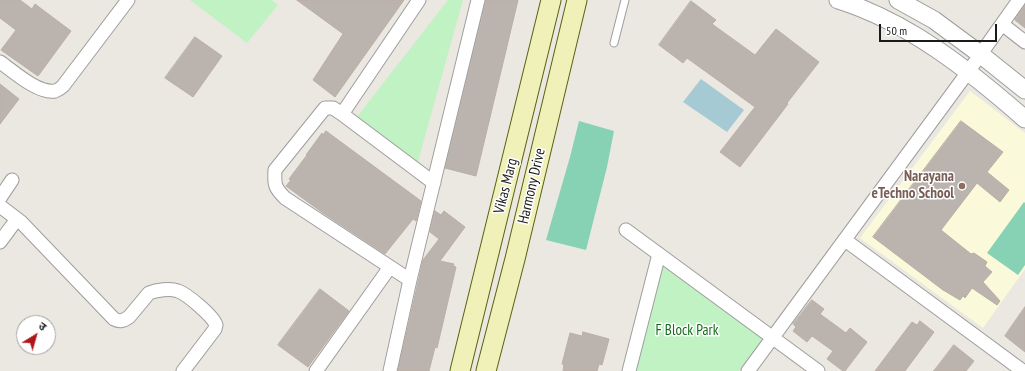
<!DOCTYPE html>
<html>
<head>
<meta charset="utf-8">
<style>
  body { margin:0 }
  #map { position:relative; width:1025px; height:371px; overflow:hidden; background:#ebe7e1; font-family:"PT Sans Narrow","Noto Sans Devanagari",sans-serif }
  canvas { display:block }
  .north { position:absolute; left:16px; top:315px; width:40px; height:40px; box-sizing:border-box; background:#fff; border:1px solid #a3a3a3; border-radius:50%; rotate:37deg; font-size:11px; font-weight:700; line-height:16px; text-align:center; color:#1a1a1a }
  .north::after { content:''; display:block; margin:auto; width:14px; height:18px; background:#af1619; clip-path:polygon(50% 0,100% 100%,50% 72%,0 100%) }
  .scale { position:absolute; left:879px; top:24px; width:118px; height:18px; box-sizing:border-box; border:2px solid #1a1a1a; border-top:0; padding-left:5px; font-size:12px; line-height:14px; white-space:nowrap; color:#1a1a1a; -webkit-text-stroke:3px #fff; paint-order:stroke }
</style>
</head>
<body>
<div id="map">
<canvas width="1025" height="371"></canvas>
<div class="north">उ</div>
<div class="scale">50 m</div>
</div>
<script>
const context = document.querySelector('canvas').getContext('2d');
context.lineJoin = 'round';
function fillPath(path, color) {
  context.fillStyle = color;
  context.fill(path, 'evenodd');
}
function trace(path, color, width, dash) {
  context.strokeStyle = color;
  context.lineWidth = width;
  context.lineCap = dash ? 'butt' : 'round';
  context.setLineDash(dash || []);
  context.stroke(path);
}
function write(font, color, halo, rows, align = 'center') {
  context.font = font + ' "PT Sans Narrow",sans-serif';
  context.lineWidth = 3;
  context.setLineDash([]);
  context.textBaseline = 'middle';
  context.strokeStyle = halo;
  context.fillStyle = color;
  for (const [text, x, y, turn = 0] of rows) {
    context.save();
    context.translate(x, y);
    context.rotate((+turn || 0) * Math.PI / 180);
    context.textAlign = isNaN(turn) ? turn : align;
    if (halo) context.strokeText(text, 0, 0);
    context.fillText(text, 0, 0);
    context.restore();
  }
}
fillPath(new Path2D(`
  M970,91L1025,133V269L983,328L860,238Z`), '#fafada');
fillPath(new Path2D(`
  M190,0H272L278,5L247,43Z
  M448,0H463L417,165L356,118Z
  M664,263L764,338L739,371H636Z`), '#c1f2c4');
fillPath(new Path2D(`
  M579,121L614,131L607,167L586,250L546,240L570,157Z
  M1024,202L1025,203V265L1018,275L987,253Z`), '#87d2b4');
fillPath(new Path2D(`
  M701,79L744,110L727,132L683,102Z`), '#a6cad4');
const building = new Path2D(`
  M0,0H20L32,9L35,4L71,31L38,76L1,50L16,30L0,18Z
  M297,0H404L335,97L313,80L343,34Z
  M486,0H518L476,176L445,168Z
  M691,1L716,20L712,24L755,55L776,29L819,62L787,103L788,104L740,167L720,152L755,107L687,58L683,63L659,45Z
  M1025,5V28L1015,20Z
  M195,37L222,56L193,97L165,78Z
  M0,84L19,99L0,124Z
  M961,121L1003,152L987,172L1009,190L1000,202L977,183L941,230L971,254L974,253L987,262L985,266L992,272L983,282L1000,301L997,305L972,288L965,298L963,296L960,300L943,290L873,237Z
  M326,131L421,201L416,221L413,219L385,254L323,213L286,186L291,180L289,179L307,155H306L322,133L323,135Z
  M435,211L441,215L444,211L465,227L440,261L454,264L453,266L456,267L437,348L435,347L429,371H398L423,260L439,239L430,232Z
  M320,289L349,311L308,367L278,345Z
  M812,300L824,309L820,314L846,333L850,328L867,342L845,371H843L827,359L833,351L812,336L807,342L793,331L796,327L793,324Z
  M1025,307V352L1005,336Z
  M920,321L934,332L905,371H875L912,322L917,325Z
  M583,332L609,339L602,365L599,364L597,371H563L564,365L562,364L570,333L582,336Z
  M954,345L974,361L966,371H934Z`);
fillPath(building, '#bbb3ae');
trace(building, '#bbaea5', 1);
const service = new Path2D(`
  M614,43L625,0`);
const minor = new Path2D(`
  M1002,24L1025,42
  M0,62C13,71 38,94 55,91C58,90 61,88 63,86L128,0
  M342,114L419,0
  M0,198L12,180
  M0,206L21,222L114,319C120,322 123,321 129,317L149,293C157,290 170,288 178,291C187,294 213,316 216,325L215,329L183,371
  M626,230L818,371
  M845,240L1023,371
  M0,242L17,219
  M410,280L285,198C275,188 274,185 275,170L325,108H333L342,114L434,183
  M316,371L390,267
  M390,371L410,280L478,0
  M629,371L659,254
  M748,371L968,72L1019,0`);
const tertiary = new Path2D(`
  M838,0C909,22 970,71 1025,119
  M898,0L934,20L980,54L1025,90`);
const secondary = new Path2D(`
  M460,371L551,0
  M486,371L515,259L577,0`);
trace(service, '#9e9e9e', 9);
trace(minor, '#9e9e9e', 15);
trace(tertiary, '#9e9e9e', 19);
trace(secondary, '#5b6210', 21);
trace(service, '#fff', 7);
trace(minor, '#fff', 13);
trace(tertiary, '#fff', 17);
trace(secondary, '#eff1b9', 19);
for (const [x, y, r, color] of [
  [962,186,4,"#8d6e63"]
]) {
  const dot = new Path2D();
  dot.arc(x, y, r, 0, 2 * Math.PI);
  context.fillStyle = color;
  context.fill(dot);
  trace(dot, '#fff', 1.5);
}
write('bold 15px', '#785e54', '#fff', [
  ["Narayana",954,177],
  ["eTechno School",954,194]
], 'right');
write('15px', '#1a1a1a', '#fff', [
  ["Vikas Marg",506,186,-76],
  ["Harmony Drive",532,186,-77]
]);
write('15px', '#176a1c', '#fff', [
  ["F Block Park",687,331]
]);
</script>
</body>
</html>
